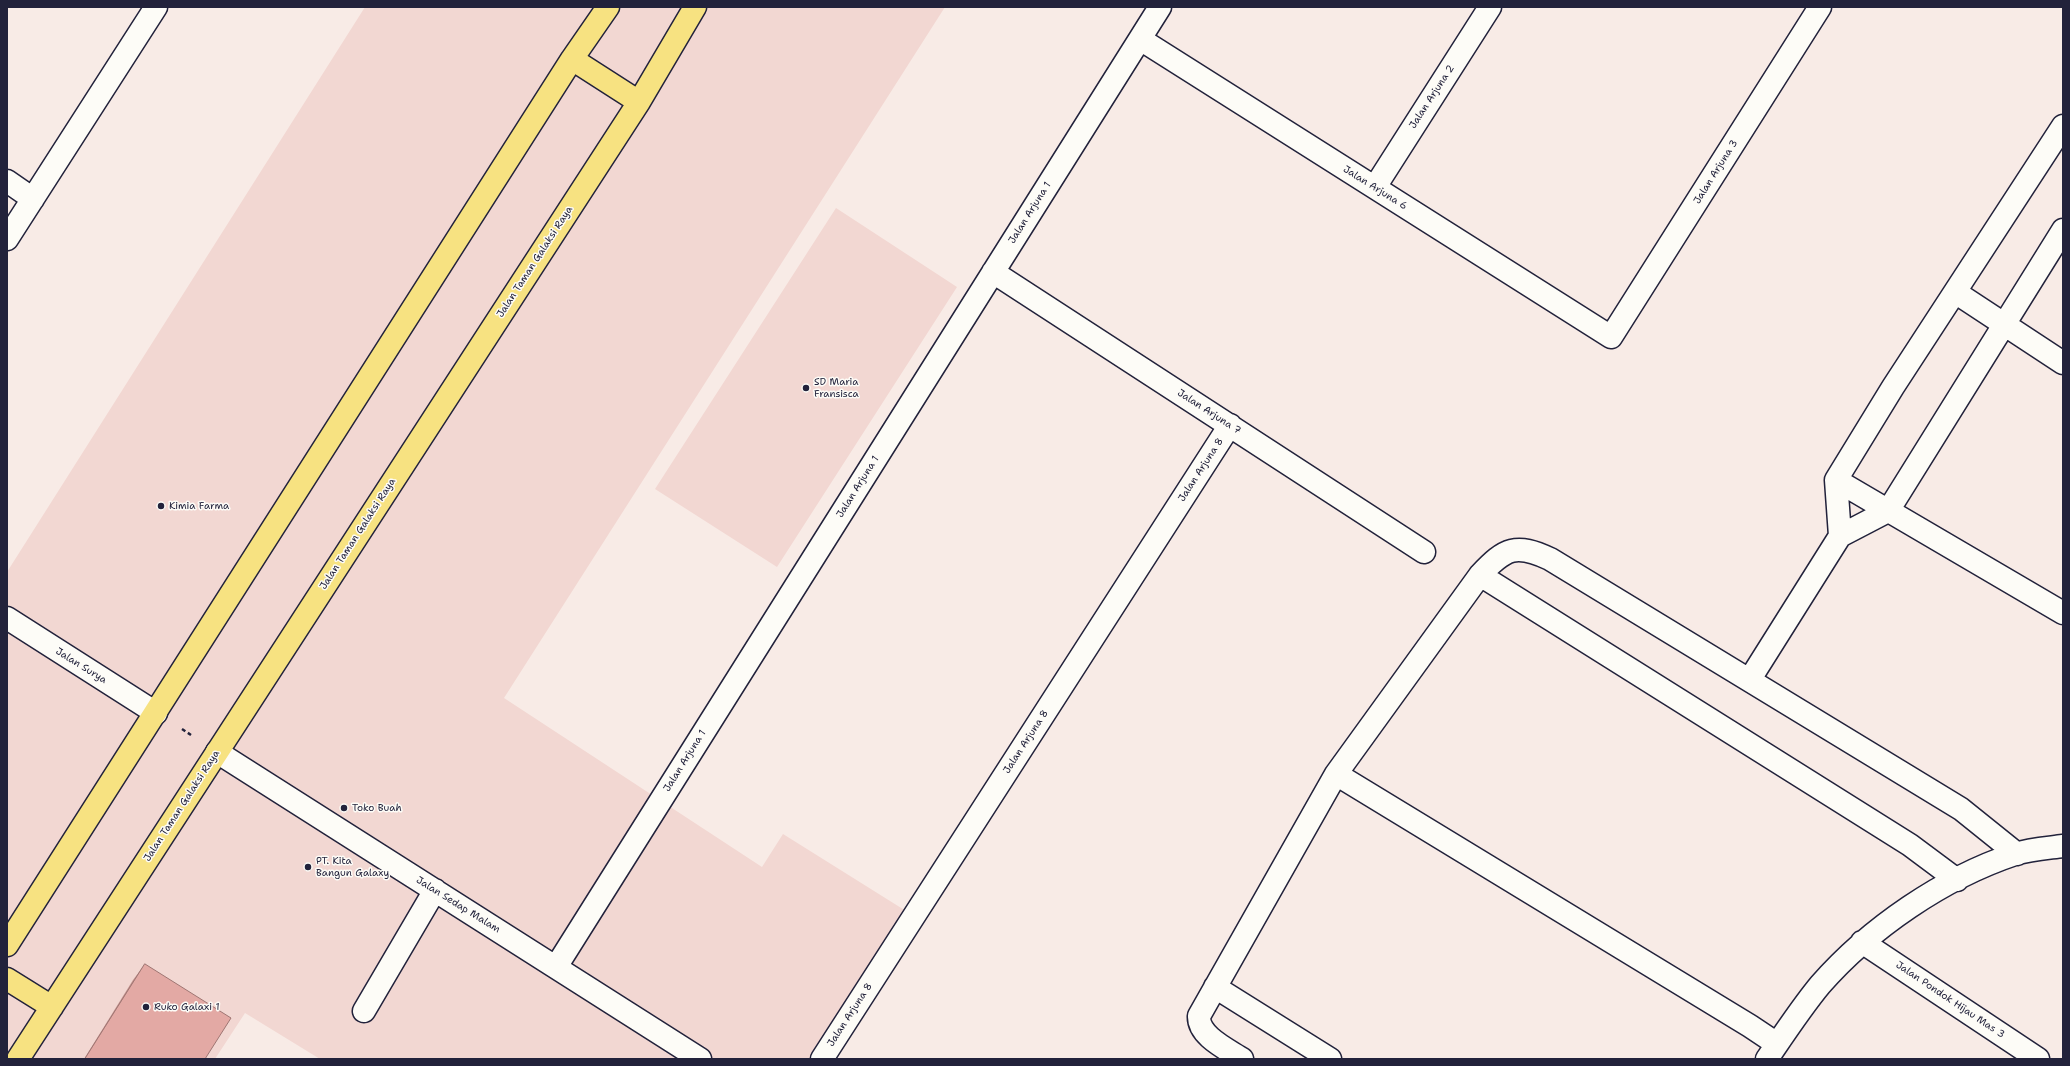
<!DOCTYPE html>
<html>
<head>
<meta charset="utf-8">
<style>
  body { margin:0 }
  #map { position:relative; width:2070px; height:1066px; overflow:hidden; background:#f8ebe6; font-family:"Shantell Sans",sans-serif }
  canvas { display:block }
  .frame { position:absolute; inset:0; border:8px solid #22223b; pointer-events:none }
</style>
</head>
<body>
<div id="map">
<canvas width="2070" height="1066"></canvas>
<div class="frame"></div>
</div>
<script>
const context = document.querySelector('canvas').getContext('2d');
context.lineJoin = 'round';
function fillPath(path, color) {
  context.fillStyle = color;
  context.fill(path, 'evenodd');
}
function trace(path, color, width, dash) {
  context.strokeStyle = color;
  context.lineWidth = width;
  context.lineCap = dash ? 'butt' : 'round';
  context.setLineDash(dash || []);
  context.stroke(path);
}
function write(font, color, halo, rows, align = 'center') {
  context.font = font + ' "Shantell Sans",sans-serif';
  context.lineWidth = 3;
  context.setLineDash([]);
  context.textBaseline = 'middle';
  context.strokeStyle = halo;
  context.fillStyle = color;
  for (const [text, x, y, turn = 0] of rows) {
    context.save();
    context.translate(x, y);
    context.rotate((+turn || 0) * Math.PI / 180);
    context.textAlign = isNaN(turn) ? turn : align;
    if (halo) context.strokeText(text, 0, 0);
    context.fillText(text, 0, 0);
    context.restore();
  }
}
fillPath(new Path2D(`
  M365,7H945L504,698L762,867L783,834L906,911L811,1059H320L245,1013L215,1059H7V572Z
  M836,208L957,287L777,567L655,489Z`), '#f2d7d2');
const minor = new Path2D(`
  M1140,39L1611,337L1820,7
  M2063,126L1893,387L1836,480L1840,536L1888,511L2063,230
  M7,181L33,199
  M1375,187L1490,7
  M7,239L156,7
  M993,272L1424,552
  M1955,292L2063,363
  M1836,480L2063,613
  M1480,575L1910,845L1957,880
  M7,618L156,713
  M1750,679L1840,536
  M217,752L700,1059
  M1336,774L1750,1026L1777,1044
  M1862,942L2038,1059
  M556,967L1160,7
  M1215,987L1330,1059
  M364,1011L435,890
  M822,1059L1230,425
  M1242,1059C1227,1049 1198,1036 1199,1016L1336,774L1480,575C1505,548 1516,543 1550,559L1961,809L2017,854
  M1767,1059C1784,1034 1801,1008 1820,985C1870,928 1943,878 2015,854C2030,849 2048,848 2063,846`);
const major = new Path2D(`
  M572,59L639,102
  M7,945L572,59L608,7
  M7,979L52,1007
  M18,1059L639,102L695,7`);
trace(minor, '#22223b', 25);
trace(major, '#22223b', 25);
trace(new Path2D(`
  M182,729L191,735`), '#22223b', 2.5, [4, 3]);
trace(minor, '#fdfcf7', 22);
trace(major, '#f7e281', 22);
fillPath(new Path2D(`
  M145,964L205,1059H84L133,980Z`), '#c3918d');
const building = new Path2D(`
  M145,964L231,1018L205,1059H85Z`);
fillPath(building, '#e3a9a4');
trace(building, '#9f7673', 1);
for (const [x, y, r, color] of [
  [806,388,4,"#22223b"],
  [161,506,4,"#22223b"],
  [344,808,4,"#22223b"],
  [308,867,4,"#22223b"],
  [146,1007,4,"#22223b"]
]) {
  const dot = new Path2D();
  dot.arc(x, y, r, 0, 2 * Math.PI);
  context.fillStyle = color;
  context.fill(dot);
  trace(dot, '#fdfcf7', 1.5);
}
write('10px', '#22223b', '#fdfcf7', [
  ["Jalan Arjuna 2",1432,97,-57],
  ["Jalan Arjuna 3",1716,172,-58],
  ["Jalan Arjuna 6",1375,188,32],
  ["Jalan Arjuna 1",1030,213,-58],
  ["Jalan Taman Galaksi Raya",535,262,-57],
  ["Jalan Arjuna 7",1209,412,33],
  ["Jalan Arjuna 8",1201,470,-57],
  ["Jalan Arjuna 1",858,487,-58],
  ["Jalan Taman Galaksi Raya",358,534,-57],
  ["Jalan Surya",81,666,32],
  ["Jalan Arjuna 8",1026,742,-57],
  ["Jalan Arjuna 1",685,761,-58],
  ["Jalan Taman Galaksi Raya",182,806,-57],
  ["Jalan Sedap Malam",458,905,32],
  ["Jalan Pondok Hijau Mas 3",1950,1000,34],
  ["Jalan Arjuna 8",850,1015,-57]
]);
write('10px', '#22223b', '#fdfcf7', [
  ["SD Maria",814,382],
  ["Fransisca",814,394],
  ["Kimia Farma",169,506],
  ["Toko Buah",352,808],
  ["PT. Kita",316,861],
  ["Bangun Galaxy",316,873],
  ["Ruko Galaxi 1",154,1007]
], 'left');
</script>
</body>
</html>
